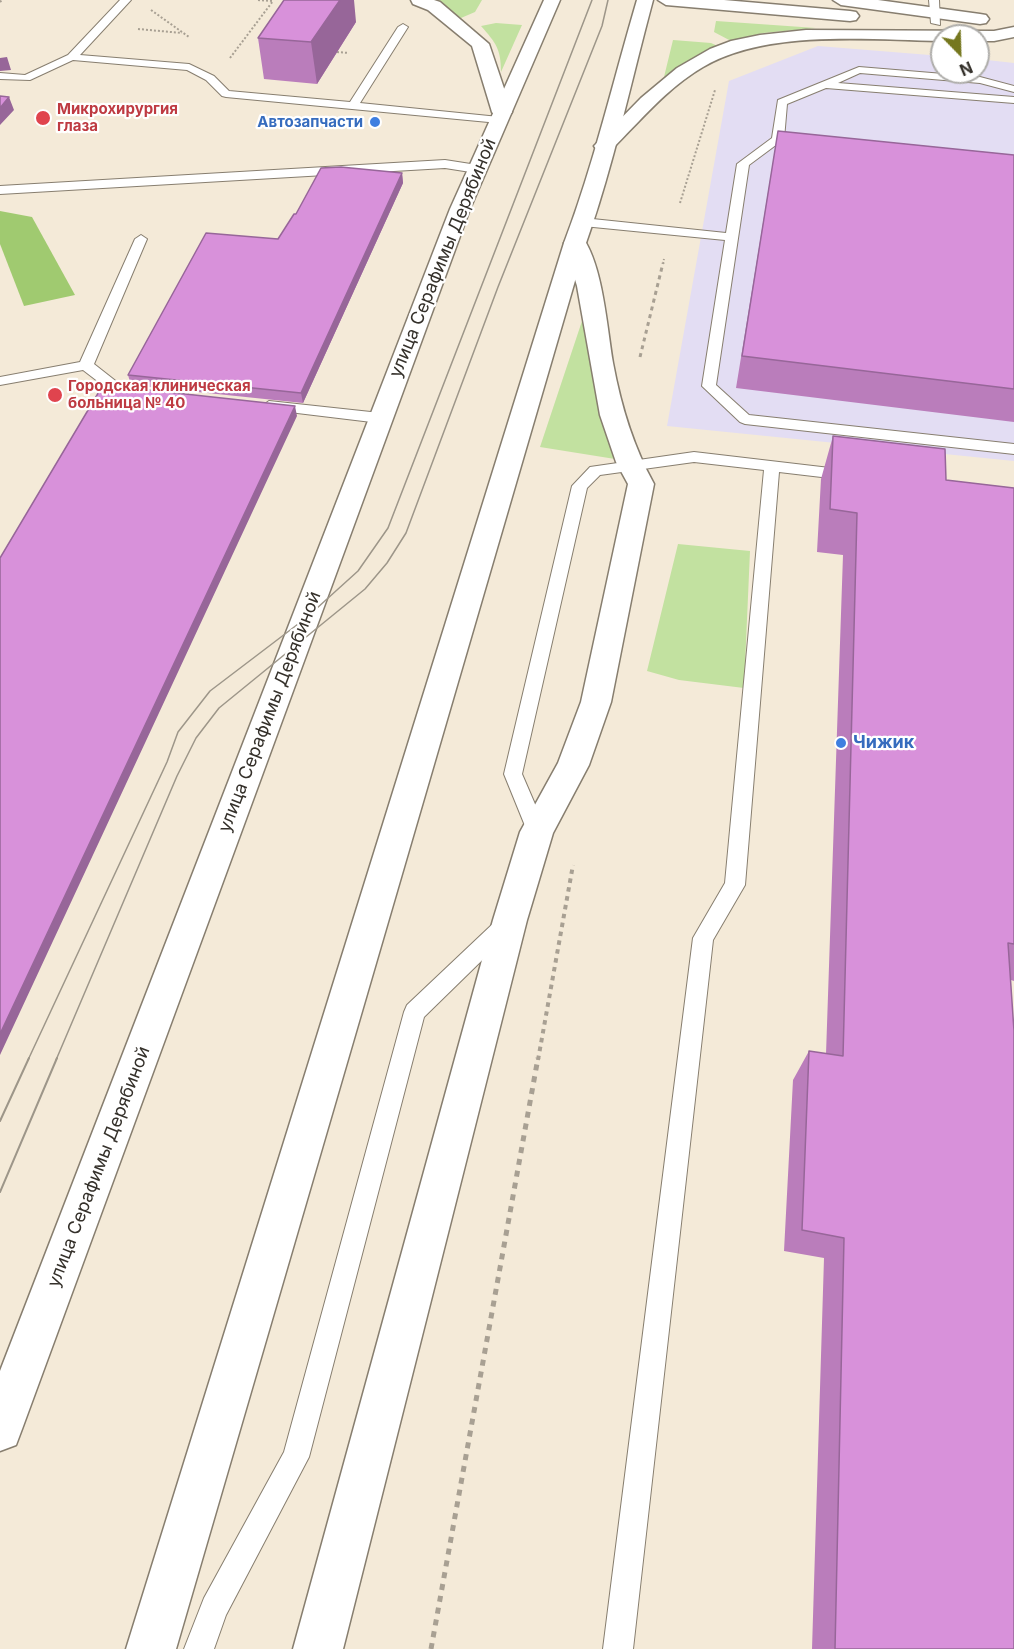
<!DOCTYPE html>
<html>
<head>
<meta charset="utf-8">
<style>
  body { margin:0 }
  #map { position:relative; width:1014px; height:1649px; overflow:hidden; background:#f4ead8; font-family:Inter,sans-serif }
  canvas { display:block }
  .north { position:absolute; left:930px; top:24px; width:60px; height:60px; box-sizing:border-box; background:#fff; border:2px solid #aeadaa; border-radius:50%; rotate:157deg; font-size:16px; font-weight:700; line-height:24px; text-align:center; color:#35312b }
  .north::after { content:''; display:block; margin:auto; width:21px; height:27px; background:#75771e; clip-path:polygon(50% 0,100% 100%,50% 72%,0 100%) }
</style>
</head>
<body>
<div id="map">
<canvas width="1014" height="1649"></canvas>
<div class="north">N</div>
</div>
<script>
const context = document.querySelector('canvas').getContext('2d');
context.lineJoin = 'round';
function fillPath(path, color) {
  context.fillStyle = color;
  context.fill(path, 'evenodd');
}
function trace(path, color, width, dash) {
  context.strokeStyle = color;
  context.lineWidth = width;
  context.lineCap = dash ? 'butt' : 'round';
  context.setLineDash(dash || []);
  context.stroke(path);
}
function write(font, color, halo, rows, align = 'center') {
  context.font = font + ' Inter,sans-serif';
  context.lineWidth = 4.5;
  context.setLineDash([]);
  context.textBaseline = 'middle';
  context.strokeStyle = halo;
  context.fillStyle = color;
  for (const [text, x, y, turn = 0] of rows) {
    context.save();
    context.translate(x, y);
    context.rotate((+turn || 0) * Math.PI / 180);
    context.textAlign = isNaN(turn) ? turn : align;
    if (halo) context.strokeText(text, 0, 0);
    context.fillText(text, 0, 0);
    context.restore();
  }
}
fillPath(new Path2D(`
  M818,46L942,56V72H978V59L1014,63V461L667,426L729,81Z`), '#e3ddf3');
fillPath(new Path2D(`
  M434,0H482L475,12L461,18Z
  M716,21L816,28L763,33L731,41L714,32Z
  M496,23L522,25L501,72C501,49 496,43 481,26Z
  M673,40L711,43L722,48L694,57L664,77Z
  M583,318L615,459L540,447Z
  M678,544L750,551L744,688L679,680L647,671Z`), '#c2e1a0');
fillPath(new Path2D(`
  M0,211L32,217L75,295L24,306L0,244Z`), '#a0ca70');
const lane = new Path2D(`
  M120,0H131L80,55L189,64L214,76L229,91L350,102L398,27L403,24L408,27L360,103L499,117L505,120L499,123L226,97L222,96L206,80L187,70L73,60L30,80L0,79V73L25,75L68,55Z
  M929,0H939L940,25L931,23Z
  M859,67L980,77L1014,86V92L980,83L860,73L838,83L1014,97V103L826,88L787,104L784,139L749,165L716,385L749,415L1014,444V454L745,424L740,422L702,386L725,240L583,226L577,222L583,218L726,233L737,164L772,138L778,100Z
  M445,160L477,165L483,169L477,173L445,168L0,194V186Z
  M141,235L147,239L94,364L122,386L149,390L151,393L149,396L113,393L83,370L0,385V377L80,362L135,239Z
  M269,401L380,413L387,418L380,423L264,409L262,406Z
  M694,452L847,470L855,475L847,480L779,472L745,885L713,940L633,1649H603L693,938L725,883L764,470L694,462L600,475L587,488L522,774L547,832L544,838L537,840L530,838L504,774L572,486L590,467Z
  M505,916L512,919L515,925L512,931L424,1017L309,1457L226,1615L214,1649H184L204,1598L284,1452L404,1012L407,1005L498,919Z`);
const street = new Path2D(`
  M575,237L583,238C603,267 607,328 613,363C621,406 633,446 654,484L611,702L589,765L553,833L527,920L343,1649H293L493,920L520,832L558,763L581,702L628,484L616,462L600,415L577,286L564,243L567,238Z`);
const secondary = new Path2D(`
  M411,0H434L440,2L489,44L512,112L509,116H495L492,112L472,46L428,10L413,4Z
  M658,0H724L850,11L856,12L859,16L856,20L850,21L666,5Z
  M833,0H878L980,14L986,15L989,19L986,23L980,24L841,5Z
  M1014,27V37L994,41H978V36H942V41C869,40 767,29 703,67C667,88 640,121 611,150H597L594,146L641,98L677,68L710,49L731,41L760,35L806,30L994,31Z`);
const primary = new Path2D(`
  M544,0H560L470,209L22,1429L16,1445L0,1451V1371L450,209Z
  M637,0H653C631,81 614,164 586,243L176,1649H126L564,243C594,164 613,81 637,0Z`);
trace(lane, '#877e6f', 2);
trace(street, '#877e6f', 3);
trace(secondary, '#877e6f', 3);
trace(primary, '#877e6f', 3);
trace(new Path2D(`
  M258,0L273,1
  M0,2L2,0
  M151,10L189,37
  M138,29L182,33
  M337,52L349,53
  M230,58L273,1
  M680,203L715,90
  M663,264L664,259`), '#a8a093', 2, [2, 2]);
trace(new Path2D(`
  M640,357L663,263`), '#a8a093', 3, [4, 4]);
trace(new Path2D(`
  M538,1060L573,865`), '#a8a093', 4, [4.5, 4.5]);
trace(new Path2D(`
  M431,1649L538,1058`), '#a8a093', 5, [6, 6]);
fillPath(lane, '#fff');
fillPath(street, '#fff');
fillPath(secondary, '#fff');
fillPath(primary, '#fff');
trace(new Path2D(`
  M28,1060L167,762L178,732L210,691L306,618L358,571L388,528L592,0
  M56,1060L177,776L196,738L219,708L365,589L387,563L406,533L498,287L602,26L608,0`), '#9d9689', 1.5);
trace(new Path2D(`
  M0,1121L29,1058
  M0,1192L57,1058`), '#9d9689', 2);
fillPath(new Path2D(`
  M356,22L317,84L264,79L258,38Z
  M778,131L1014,155V422L736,388Z
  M402,173L403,183L303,403L131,385L128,375L278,239L296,214Z
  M833,436L946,480L1014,488V981L1011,980L1014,1649H812L824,1258L784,1251L793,1080L809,1051L826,1054L843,555L817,552L821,479Z`), '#ba7dbb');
fillPath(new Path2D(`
  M340,0H354L356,22L317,84L311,42Z
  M7,57L11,70L0,71V58Z
  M9,97L14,110L0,125V108Z
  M402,173L403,183L303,403L301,393Z
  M295,406L297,416L0,1055V1034Z`), '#976699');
const building = new Path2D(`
  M284,0H340L311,42L258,38Z
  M0,96L9,97L0,108Z
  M778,131L1014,155V389L742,356Z
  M341,167L402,173L301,393L128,375L206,233L278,239L294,214H296L321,168Z
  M121,387L295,406L0,1034V558L100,390L118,392Z
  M833,436L945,449L946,480L1014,488V944L1008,943L1014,1031V1649H835L844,1238L802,1230L809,1051L843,1056L857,513L830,509Z`);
fillPath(building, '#d891da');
trace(building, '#976699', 1.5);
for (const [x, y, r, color] of [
  [43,118,8,"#e0444e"],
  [375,122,6,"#3f7fe0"],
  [55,395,8,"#e0444e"],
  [841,743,6,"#3f7fe0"]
]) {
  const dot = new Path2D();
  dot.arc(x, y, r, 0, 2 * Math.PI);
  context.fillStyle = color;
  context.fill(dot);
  trace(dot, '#fff', 2);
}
write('bold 15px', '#be3a42', '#fff', [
  ["Микрохирургия",57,109],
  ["глаза",57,126],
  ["Городская клиническая",68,386],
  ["больница № 40",68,403]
], 'left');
write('bold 15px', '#366cbe', '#fff', [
  ["Автозапчасти",363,122]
], 'right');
write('18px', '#35312b', '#fff', [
  ["улица Серафимы Дерябиной",443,258,-68],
  ["улица Серафимы Дерябиной",270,712,-69],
  ["улица Серафимы Дерябиной",99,1167,-69]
]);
write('bold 18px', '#366cbe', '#fff', [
  ["Чижик",853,743]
], 'left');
</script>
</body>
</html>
